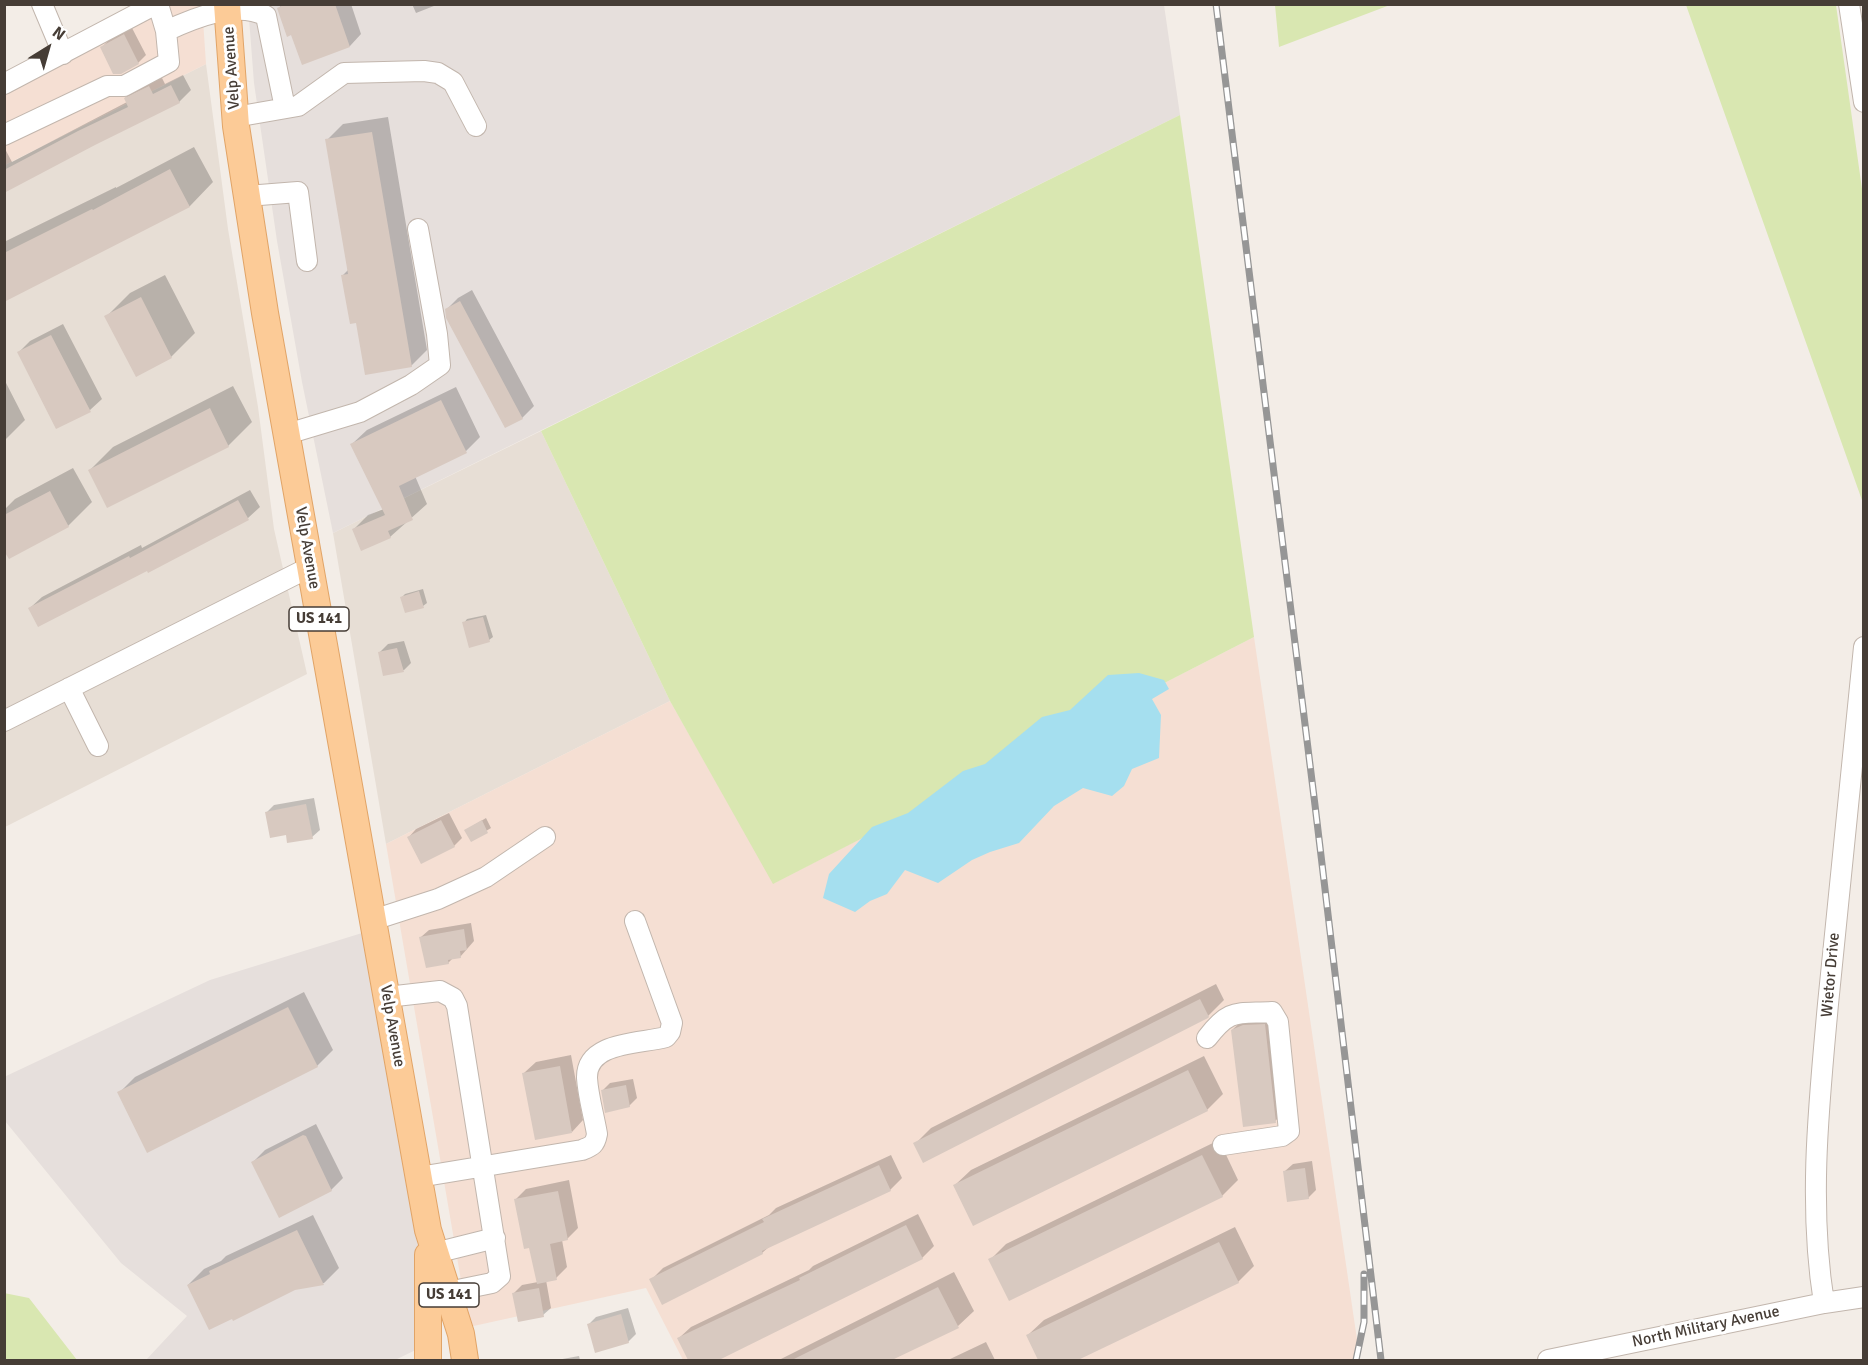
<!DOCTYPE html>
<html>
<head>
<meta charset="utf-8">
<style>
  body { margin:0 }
  #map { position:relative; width:1868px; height:1365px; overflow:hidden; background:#f3ede7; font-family:Signika,sans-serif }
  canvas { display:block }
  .frame { position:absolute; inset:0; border:6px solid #463d36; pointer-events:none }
  .north { position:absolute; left:18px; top:18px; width:60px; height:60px; -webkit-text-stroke:4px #fff; paint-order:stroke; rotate:37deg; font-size:16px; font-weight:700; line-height:24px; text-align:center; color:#463d36 }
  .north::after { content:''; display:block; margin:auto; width:21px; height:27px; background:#463d36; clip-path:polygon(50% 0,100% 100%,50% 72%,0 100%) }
</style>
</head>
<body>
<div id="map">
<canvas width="1868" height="1365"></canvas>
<div class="frame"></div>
<div class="north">N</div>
</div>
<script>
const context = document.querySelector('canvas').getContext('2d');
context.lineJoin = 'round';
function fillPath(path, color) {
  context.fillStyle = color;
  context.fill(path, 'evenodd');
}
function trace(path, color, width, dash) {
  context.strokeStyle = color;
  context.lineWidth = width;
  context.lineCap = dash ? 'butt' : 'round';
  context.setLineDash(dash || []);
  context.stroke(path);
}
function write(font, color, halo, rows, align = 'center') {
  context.font = font + ' Signika,sans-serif';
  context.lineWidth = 6;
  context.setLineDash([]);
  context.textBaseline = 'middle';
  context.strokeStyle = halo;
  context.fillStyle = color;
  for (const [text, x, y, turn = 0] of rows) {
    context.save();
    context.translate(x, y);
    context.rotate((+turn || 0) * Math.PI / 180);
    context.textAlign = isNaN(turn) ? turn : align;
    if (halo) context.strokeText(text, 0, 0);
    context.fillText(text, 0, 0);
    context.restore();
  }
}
fillPath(new Path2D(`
  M206,64L228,229L258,407L274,529L307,674L5,827V165Z
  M541,431L670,701L386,844L333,533Z`), '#e7ded5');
fillPath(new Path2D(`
  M139,5H202L206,64L5,165V76Z
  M1254,637L1360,1360H683L646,1288L469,1327L386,844L670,701L774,883Z`), '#f5dfd3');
fillPath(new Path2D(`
  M248,5H1164L1180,115L333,533L302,382L277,241L254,83Z
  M375,929L428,1230V1344L395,1360H146L187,1316L121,1263L5,1121L4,1077L210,980Z`), '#e6dfdc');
fillPath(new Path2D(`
  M1275,5V4L1390,5L1279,47Z
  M1686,5H1836L1864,203L1863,503Z
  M1180,115L1254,637L773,884L670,701L541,431Z
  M4,1293L29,1298L77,1360H5Z`), '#d9e7b1');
fillPath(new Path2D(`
  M1139,673L1164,680L1169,689L1152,699L1161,715L1159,758L1132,769L1124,786L1112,796L1083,788L1054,806L1019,843L990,852L972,860L938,883L905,870L887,894L870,901L855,912L823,898L829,874L872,827L908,813L963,771L985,764L1042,717L1070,710L1108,675Z`), '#a5dfef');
fillPath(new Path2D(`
  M282,4H351L361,34L350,46L303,63L292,33L279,8Z
  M412,4H439L416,13Z
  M132,28L146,55L138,63L102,47L110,39Z
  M183,75L191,90L179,102L95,143L4,192V147L12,162L127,102L125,98L137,87L161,76L165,84Z
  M388,117L427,350L411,366L357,321L343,275L348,270L327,140L343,124Z
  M194,147L213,182L190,206L4,300V242L116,187V188Z
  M165,275L195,333L171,357L106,317L130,293Z
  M472,290L534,406L522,418L446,310L458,298Z
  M63,324L102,399L90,410L57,427L19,352L30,341Z
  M4,379L25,420L4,441Z
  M233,386L252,422L228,446L90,470L113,447Z
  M456,387L480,437L466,451L415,476L427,504L390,537L354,529L368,515L384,509L352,444L367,430Z
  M73,468L92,502L68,526L4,548V510L15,499Z
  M250,490L260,507L248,518L147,569L30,608L42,597L141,545L142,548Z
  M423,589L427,603L423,606L402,597L405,594Z
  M486,615L493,637L489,640L464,623L467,619Z
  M404,641L411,663L404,670L384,674L380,652L388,644Z
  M314,798L320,830L312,837L287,833L266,813L274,805Z
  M449,813L462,838L454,846L409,837L416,829Z
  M486,818L491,828L471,840L466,830Z
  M471,923L474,941L460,957L453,958L448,963L421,937L429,930Z
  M1216,984L1224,1000L1208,1016L924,1161L915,1144L931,1128Z
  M304,992L333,1050L317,1066L119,1093L135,1077Z
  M1277,1014L1287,1110L1275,1121L1232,1030L1244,1019Z
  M571,1055L583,1120L572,1132L524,1073L536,1062Z
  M1204,1056L1223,1094L1207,1110L955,1185L971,1170Z
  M633,1079L637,1098L629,1106L602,1091L610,1083Z
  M316,1124L343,1178L331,1190L253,1162L265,1150Z
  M1219,1140L1238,1180L1222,1196L990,1260L1006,1244Z
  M891,1155L902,1178L890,1190L770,1246L762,1253L651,1280L663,1268L769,1215L776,1208Z
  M1312,1161L1316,1190L1308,1198L1285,1171L1293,1164Z
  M569,1180L578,1228L567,1239L562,1240L567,1267L556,1278L546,1280L551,1308L543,1315L514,1293L522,1285L538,1282L530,1246L515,1200L526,1189Z
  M918,1214L934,1246L922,1258L715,1360H690L679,1338L691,1327L809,1270L813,1266Z
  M313,1215L339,1268L324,1283L294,1288L188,1285L204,1269L221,1261L226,1256Z
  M1235,1227L1254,1266L1238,1282L1075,1360H1040L1028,1335L1044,1320Z
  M954,1272L974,1311L958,1326L890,1360H779Z
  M628,1308L636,1334L628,1342L589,1324L596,1317Z
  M986,1342L995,1360H948Z
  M579,1356L580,1360H557Z`), '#0003');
fillPath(new Path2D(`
  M286,4H335L350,47L302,65L291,35L287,37L277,8Z
  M124,34L139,64L121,74H113L100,47Z
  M171,85L180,103L95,145L4,193V170L78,131L128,107L124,98L149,86L153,94Z
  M372,132L412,367L365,375L356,323L350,324L341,275L348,274L325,139Z
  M170,169L190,207L4,302V253L92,209L93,210Z
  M141,297L172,358L136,377L104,316Z
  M460,301L523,419L505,428L446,318L445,309Z
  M51,335L91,412L56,429L17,352Z
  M441,400L467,453L399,486L413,520L388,531L391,538L361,551L352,529L385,515L350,444Z
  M210,408L229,447L107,508L88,470Z
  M50,491L69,527L9,559L4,551V515Z
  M238,500L249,520L148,573L147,571L38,627L28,608L129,556L130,558Z
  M419,591L424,608L405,613L400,597Z
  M483,617L490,642L469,648L462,622Z
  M397,648L404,672L383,676L378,652Z
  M306,804L313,839L287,843L286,835L270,838L265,812Z
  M441,820L455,847L421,864L407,837Z
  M482,820L488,833L471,842L464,830Z
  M464,929L467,950L460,951L461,958L448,960L449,964L426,968L419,937Z
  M1200,999L1209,1017L1208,1018L923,1163L913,1143Z
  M288,1007L318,1067L147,1153L117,1092Z
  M1265,1024L1276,1123L1243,1127L1231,1030L1243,1025Z
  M560,1066L572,1133L535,1140L522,1073Z
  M1188,1070L1208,1111L973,1226L953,1185Z
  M626,1085L630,1107L605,1113L601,1090Z
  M303,1135L306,1136L332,1191L279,1218L251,1162Z
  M1202,1155L1223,1197L1009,1301L988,1259Z
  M879,1165L891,1191L762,1251L763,1254L662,1305L649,1279L764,1222L762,1219Z
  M1305,1168L1309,1199L1287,1202L1283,1171Z
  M558,1191L568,1240L550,1244L557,1280L537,1284L529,1248L524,1249L514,1199Z
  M906,1225L923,1259L719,1360H688L677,1338L800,1280L799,1278Z
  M297,1230L324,1285L295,1290L233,1321L232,1319L209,1330L187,1285L210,1274L209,1271Z
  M1219,1242L1239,1283L1078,1360H1038L1026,1335Z
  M938,1287L959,1328L892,1360H792Z
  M539,1288L544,1317L518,1322L512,1293Z
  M621,1314L629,1343L595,1353L587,1324Z`), '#d8c9c0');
const minor = new Path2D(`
  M42,4L63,54
  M1849,4L1864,102
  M166,31C194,18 237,0 266,16L285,108
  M4,84L156,4
  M235,117L298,106L344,73L424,71L438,73L453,82L476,126
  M4,135L107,86H124L169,62L166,31L158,4
  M247,196L298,192L307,261
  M287,434L360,412L411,385L440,365L437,334L418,229
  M69,688L98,746
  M4,721L310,567
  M373,920L438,899L486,877L545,837
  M387,997L440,991L453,998L457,1006L500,1276L492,1283L448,1292
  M1207,1038C1230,1008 1236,1014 1272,1012L1278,1022L1289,1131L1282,1136L1223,1145
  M419,1177L582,1150C592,1146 595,1145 597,1134C594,1116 588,1096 587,1078C586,1041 641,1044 666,1037L670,1032L672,1023L635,921
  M435,1253L495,1238
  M1824,1303C1808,1204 1819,1103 1828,1004C1839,885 1851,766 1864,647
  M1548,1360L1824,1303L1864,1297`);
const major = new Path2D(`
  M227,4L236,126L265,313L428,1230L461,1334L465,1360
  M428,1360V1255`);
trace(minor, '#c2b6ad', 22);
trace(major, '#e1a467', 28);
trace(minor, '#fff', 20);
trace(major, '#fccb97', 26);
const rail = new Path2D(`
  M1216,4L1315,805L1381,1360
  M1356,1360L1364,1322V1274`);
trace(rail, '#969696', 7);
trace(rail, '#fff', 4.5, [14]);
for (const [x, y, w] of [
  [319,619,60],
  [449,1295,60]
]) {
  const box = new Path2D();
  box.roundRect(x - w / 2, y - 12, w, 24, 4.5);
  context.fillStyle = '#fff';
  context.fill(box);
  trace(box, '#463d36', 1.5);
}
write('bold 15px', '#463d36', null, [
  ["US 141",319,619],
  ["US 141",449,1295]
]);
write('16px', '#463d36', '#fff', [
  ["Velp Avenue",232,68,-94],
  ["Velp Avenue",307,548,80],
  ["Wietor Drive",1831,975,-85],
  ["Velp Avenue",392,1026,80],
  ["North Military Avenue",1706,1327,-12]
]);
</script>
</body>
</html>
